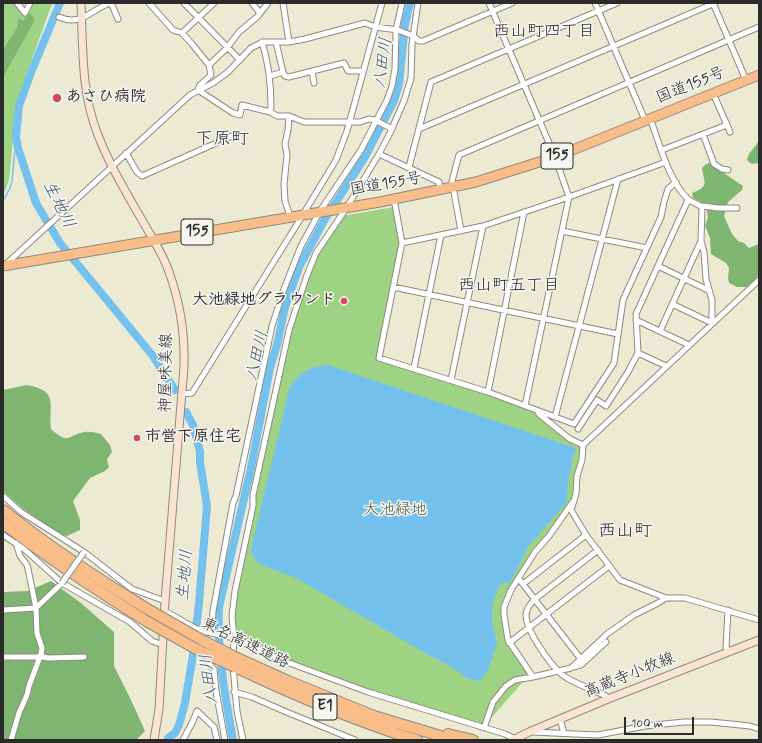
<!DOCTYPE html>
<html>
<head>
<meta charset="utf-8">
<style>
  body { margin:0 }
  #map { position:relative; width:762px; height:743px; overflow:hidden; background:#edead4; font-family:Mynerve,sans-serif }
  canvas { display:block }
  .frame { position:absolute; inset:0; border:4px solid #2b2b2b; pointer-events:none }
  .scale { position:absolute; left:624px; top:717px; width:70px; height:18px; box-sizing:border-box; border:2px solid #2b2b2b; border-top:0; padding-left:5px; font-size:12px; line-height:14px; white-space:nowrap; color:#2b2b2b; -webkit-text-stroke:3px #f6f6f2; paint-order:stroke }
</style>
</head>
<body>
<div id="map">
<canvas width="762" height="743"></canvas>
<div class="frame"></div>
<div class="scale">100 m</div>
</div>
<script>
const context = document.querySelector('canvas').getContext('2d');
context.lineJoin = 'round';
function fillPath(path, color) {
  context.fillStyle = color;
  context.fill(path, 'evenodd');
}
function trace(path, color, width, dash) {
  context.strokeStyle = color;
  context.lineWidth = width;
  context.lineCap = dash ? 'butt' : 'round';
  context.setLineDash(dash || []);
  context.stroke(path);
}
function write(font, color, halo, rows, align = 'center') {
  context.font = font + ' Mynerve,"Klee One",sans-serif';
  context.lineWidth = 3;
  context.setLineDash([]);
  context.textBaseline = 'middle';
  context.strokeStyle = halo;
  context.fillStyle = color;
  for (const [text, x, y, turn = 0] of rows) {
    context.save();
    context.translate(x, y);
    context.rotate((+turn || 0) * Math.PI / 180);
    context.textAlign = isNaN(turn) ? turn : align;
    if (halo) context.strokeText(text, 0, 0);
    context.fillText(text, 0, 0);
    context.restore();
  }
}
fillPath(new Path2D(`
  M3,3H14L24,16L32,3H53L50,9L20,92L16,109L9,180L3,196Z
  M394,207L399,236V247L376,359L484,393L531,410L574,445L581,447L575,494L506,597L504,631L530,674L484,726C399,700 312,677 234,634L233,616L242,563L291,332L308,275L317,253L342,216Z`), '#9ed383');
fillPath(new Path2D(`
  M30,13L35,20L3,77V50L17,28L18,18L23,21Z
  M759,141V163C754,164 751,165 747,160L749,154Z
  M709,163L743,186L742,190L728,202L724,216L732,234L738,241L744,243L749,248L759,244V275L747,287H737L729,283L728,278L729,268L726,263L711,254L710,238L705,226L708,217L706,205L693,198L692,193C710,186 704,183 702,168L705,165Z
  M27,385C60,391 48,405 51,429C71,446 66,435 85,432C90,431 97,433 101,434L110,445L112,452L107,459L109,467L105,471L90,478L73,501L80,520V530L67,536L58,534L21,507L3,491V390Z
  M51,581L81,603L114,632V666L131,700L145,731L136,740H3V592L28,591Z`), '#7eb571');
fillPath(new Path2D(`
  M328,365L576,448C570,466 567,483 567,502L528,547L510,583H501L493,602L492,619L497,644L487,672L480,681L466,678L452,667L425,653L296,578L259,564L253,557L251,549L290,386C304,370 308,368 328,365Z`), '#74c1ee');
trace(new Path2D(`
  M3,201L10,188L12,181L16,137`), '#74c1ee', 1.5);
trace(new Path2D(`
  M60,3L32,70L19,106L16,137L18,148L36,203L60,243L153,356L175,390
  M168,738L175,733L179,725L185,703L193,655L199,603L207,506L200,462V452L193,425L186,412
  M233,740C225,696 217,652 219,607L251,468L270,368L277,345L285,307L300,265L325,219L365,157L394,101L399,84L405,24L410,3`), '#74c1ee', 8);
const minor = new Path2D(`
  M17,3L25,13L30,3
  M111,3L118,19
  M149,3L173,30L182,33L192,44L209,65L211,75L200,85L198,90L233,113L240,115L242,105L270,112L277,116H289L304,122H360L369,119L375,120L392,129
  M184,3L240,60
  M252,3L260,13
  M283,3L289,42
  M489,3L555,157L569,197L525,406
  M595,3L645,120
  M713,3L746,80
  M59,17C81,27 92,9 110,3
  M182,33L214,3
  M262,42C269,64 271,85 271,107L270,112
  M276,42L283,72L285,76L289,77L344,63L348,71H363
  M209,65L227,48L239,32L257,17L268,3
  M312,71L314,83
  M270,76L283,72
  M713,93L730,132
  M289,116L288,130L285,144L287,155L284,184L285,201L290,216
  M650,118C659,142 669,182 688,199C692,202 697,204 702,207L703,206L718,208H737
  M419,129L715,3
  M703,134L714,164L722,169L728,170
  M662,150L724,126L726,122
  M126,153L137,172L142,176L232,136
  M379,154L439,182L440,190
  M409,167L431,82L617,3
  M394,199L402,243L379,358L488,392L574,424L614,363L623,300L661,217L664,202L668,189L676,182
  M461,231L452,181L459,155L759,27
  M562,231L647,248
  M402,243L483,226L569,197L666,162
  M5,265L190,95L213,83L228,72L251,48L263,42H289L305,39L365,23L375,27L398,30L413,36L419,41H423L512,3
  M658,266L708,290
  M759,280L583,445L582,460L577,476L576,494L571,510L586,535L620,580L666,598H685L759,620
  M393,287L618,334
  M672,304L712,323V300L706,279L704,252L701,241L702,207
  M636,320L689,345
  M660,331L701,241
  M638,353L666,366
  M414,368L441,235
  M451,380L483,226
  M488,392L524,212
  M182,394L192,393L296,226L336,160L347,131L382,3
  M538,411L539,414L570,439L583,445
  M555,417L618,179
  M578,429L597,400L606,406L628,372L638,353L636,314L688,200
  M3,496L21,512L84,552L132,589L165,601
  M572,503L549,536L535,552L511,590L504,607V615L508,640L533,677L571,668L607,634L634,615L658,603L666,598
  M3,535L24,549L62,583L130,622L152,641L163,645
  M598,550L535,599C531,603 526,609 526,615C526,631 553,670 567,678C579,685 593,690 606,696L608,699
  M519,579L580,658
  M523,584L586,535
  M3,610L36,608L62,583
  M165,611L193,627L202,631L234,638L284,661L368,692L505,734L515,739
  M212,633L213,611L233,503L236,496L272,326L284,289L301,246L320,211L361,150L387,100L392,86L395,69L396,30L402,3
  M509,643L609,566
  M728,652L726,647L728,610
  M206,653L208,663L214,669L216,691L225,740
  M41,654L43,657L48,658L84,657
  M233,656L234,638L232,616L235,591L253,506V495L289,330L307,275L316,253L347,207L379,154L390,133L404,101L411,78L412,44L418,3
  M3,657H40
  M233,666L237,711L243,740
  M573,667L581,665L606,642
  M234,692L252,697L284,711L355,740
  M560,719L564,733
  M484,728L493,702L506,686L515,680L533,677
  M532,732L598,735L645,726L684,722H711L750,726L759,729
  M11,740L19,713L27,695L29,686L41,654L42,648L37,633L36,608L28,569L27,565L20,556L16,543
  M183,740L192,723L197,711L214,727L217,740`);
const secondary = new Path2D(`
  M81,3C83,47 81,93 98,135C111,169 132,202 150,234C157,246 165,259 169,272C180,302 185,335 184,367L165,601L159,709L154,740
  M513,740L529,732L608,699L759,640`);
const trunk = new Path2D(`
  M3,266L380,202L476,182L555,157L759,75`);
const motorway = new Path2D(`
  M3,510C49,547 98,579 149,610
  M3,523C49,559 98,591 148,622
  M237,658L288,681L374,716L454,740
  M235,667C294,695 355,721 417,740
  M448,734L473,740`);
trace(minor, '#8c8a80', 7);
trace(secondary, '#8c8a80', 9);
trace(trunk, '#8c8a80', 11);
trace(motorway, '#8c8a80', 12);
trace(minor, '#fff', 5);
trace(secondary, '#fce5d0', 7);
trace(trunk, '#f8bd89', 9);
trace(motorway, '#f8bd89', 10);
const minorBridge = new Path2D(`
  M62,583L84,552`);
const motorwayBridge = new Path2D(`
  M149,610L202,640L237,658
  M148,622L198,650L235,667`);
trace(minorBridge, '#8c8a80', 7, []);
trace(motorwayBridge, '#8c8a80', 12, []);
trace(minorBridge, '#fff', 5);
trace(motorwayBridge, '#f8bd89', 10);
for (const [x, y, r, color] of [
  [57,98,5,"#d1495b"],
  [344,301,4,"#d1495b"],
  [137,438,4,"#d1495b"]
]) {
  const dot = new Path2D();
  dot.arc(x, y, r, 0, 2 * Math.PI);
  context.fillStyle = color;
  context.fill(dot);
  trace(dot, '#f6f6f2', 1.5);
}
for (const [x, y, w] of [
  [557,156,32],
  [197,232,32],
  [325,707,24]
]) {
  const box = new Path2D();
  box.roundRect(x - w / 2, y - 13, w, 26, 3);
  context.fillStyle = '#f6f6f2';
  context.fill(box);
  trace(box, '#2b2b2b', 1);
}
write('bold 15px', '#2b2b2b', null, [
  ["155",557,156],
  ["155",197,232],
  ["E1",325,707]
]);
write('16px', '#2b2b2b', '#f6f6f2', [
  ["国道155号",691,86,-22],
  ["国道155号",386,185,-10],
  ["神屋味美線",167,373,-89],
  ["東名高速道路",245,644,26],
  ["高蔵寺小牧線",630,676,-22]
]);
write('bold 16px', '#2b2b2b', '#f6f6f2', [
  ["あさひ病院",66,98],
  ["大池緑地グラウンド",336,301,"right"],
  ["市営下原住宅",145,438]
], 'left');
write('16px', '#4e5d45', '#f6f6f2', [
  ["大池緑地",395,511]
]);
write('17px', '#2b2b2b', '#f6f6f2', [
  ["西山町四丁目",544,32],
  ["西山町五丁目",509,286]
]);
write('italic 17px', '#415866', '#f6f6f2', [
  ["八田川",384,63,-82],
  ["生地川",58,205,64],
  ["八田川",258,356,-77],
  ["生地川",186,575,-85],
  ["八田川",210,679,-97]
]);
write('18px', '#2b2b2b', '#f6f6f2', [
  ["下原町",222,140],
  ["西山町",625,532]
]);
</script>
</body>
</html>
